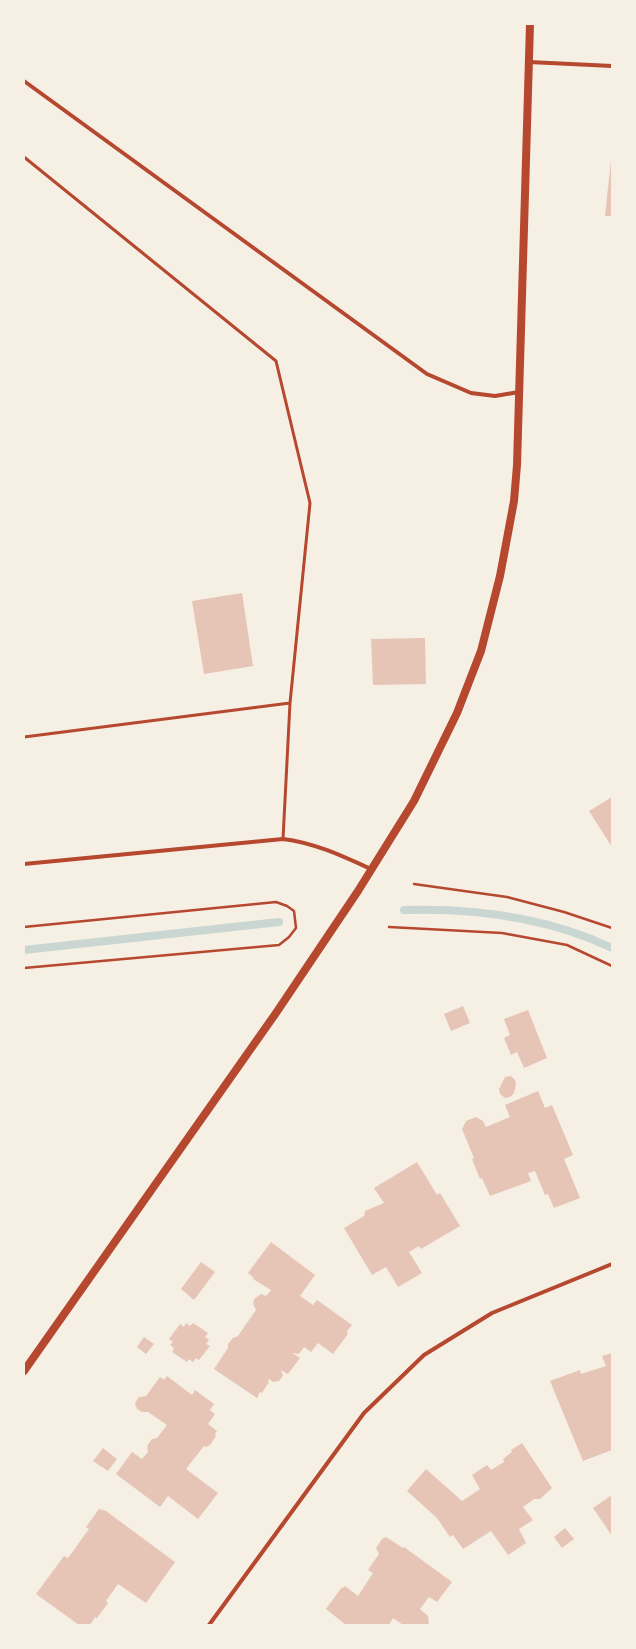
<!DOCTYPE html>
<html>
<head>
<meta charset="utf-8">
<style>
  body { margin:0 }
  #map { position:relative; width:636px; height:1649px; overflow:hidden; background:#f6efe4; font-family:"Public Sans",sans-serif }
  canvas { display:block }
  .frame { position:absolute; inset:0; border:25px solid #f6efe4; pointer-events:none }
</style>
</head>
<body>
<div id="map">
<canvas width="636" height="1649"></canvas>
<div class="frame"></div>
</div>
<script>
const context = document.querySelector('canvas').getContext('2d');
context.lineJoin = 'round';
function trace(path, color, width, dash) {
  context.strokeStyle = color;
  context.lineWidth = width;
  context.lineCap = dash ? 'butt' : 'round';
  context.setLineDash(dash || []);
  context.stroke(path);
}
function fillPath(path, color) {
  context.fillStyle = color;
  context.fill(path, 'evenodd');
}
trace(new Path2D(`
  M404,910C476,908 547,917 612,948
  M24,950L279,922`), '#c9d6d2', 8);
fillPath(new Path2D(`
  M611,160L612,161V216H605Z
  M242,593L253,666L204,674L192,601Z
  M425,638L426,684L373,685L371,639Z
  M612,797V847L589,811Z
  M463,1006L470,1023L451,1031L444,1014Z
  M528,1010L547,1058L524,1068L517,1052L511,1055L504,1038L510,1035L504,1019Z
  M511,1076L515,1080L516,1084L514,1093L510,1097L505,1098L500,1094L499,1089L505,1077Z
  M538,1091L545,1108L552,1105L573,1155L564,1159L580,1198L554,1208L548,1194L545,1195L535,1171L528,1173L531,1181L490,1196L482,1178L480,1179L472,1159L474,1158L462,1129L466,1121L476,1117L483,1121L486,1127L510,1117L505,1105Z
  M417,1162L437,1195L440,1193L460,1226L421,1249L419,1246L409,1252L422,1273L398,1287L386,1267L372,1275L344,1228L364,1216L365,1211L384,1203L374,1188Z
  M271,1242L315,1275L300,1296L313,1305L317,1300L352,1325L347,1331L348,1334L333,1354L318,1343L311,1352L304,1347L299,1354L292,1353L300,1358L288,1374L281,1370L283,1376L279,1381L273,1382L269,1379L268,1381L269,1382L262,1393L260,1392L257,1398L214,1369L228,1348V1344L233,1338L238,1336L256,1310L253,1304L254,1299L261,1294L266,1296L271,1290L253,1279L254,1278L248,1273Z
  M201,1262L215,1272L194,1300L181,1289Z
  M186,1323L190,1326L193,1323L208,1333L205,1337L209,1340L206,1344L210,1346L199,1360L196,1358L193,1362L189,1359L187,1362L172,1352L174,1348L170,1345L173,1342L169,1339L180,1324L184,1327Z
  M144,1337L154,1344L146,1354L137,1347Z
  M612,1353V1450L583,1461L550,1381L580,1370L581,1374L606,1366L602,1356Z
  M167,1376L192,1395L195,1390L214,1404L210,1410L215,1414L208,1424L217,1431L215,1434L216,1436L210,1445L206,1447L204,1446L186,1469L218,1493L198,1519L168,1496L160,1507L116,1474L132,1452L142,1459L148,1452L147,1446L152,1439L157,1438L167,1425L148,1412H142L137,1409L135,1403L139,1397L146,1396L160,1377L164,1380Z
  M522,1443L552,1488L540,1499H534L523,1507L533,1520L519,1529L526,1543L508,1555L491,1531L463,1549L453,1535L450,1537L437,1518L407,1491L426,1469L462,1501L480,1489L472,1475L487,1465L491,1470L504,1462L503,1459L512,1452L511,1450Z
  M103,1448L117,1459L108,1471L93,1461Z
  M612,1495V1536L593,1508Z
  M99,1509L106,1511L175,1562L146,1603L118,1584L106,1601L108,1603L97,1618L95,1617L90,1625H79L36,1594L64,1556L68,1558L89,1529L86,1527Z
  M565,1528L574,1539L562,1548L554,1537Z
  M386,1537L403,1548L404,1547L452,1582L437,1602L429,1597L420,1609L428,1616L429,1625H403L393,1618L389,1625H346L326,1609L342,1587L343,1588L345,1586L358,1596L373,1573L368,1570L379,1554L376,1548L382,1539Z`), '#e6c5b7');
trace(new Path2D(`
  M414,884L507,897L564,912L612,928
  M24,927L276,902L287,906L294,911L296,928L289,937L279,945L24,968
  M389,927L502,933L567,945L612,966`), '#b5482f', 2.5);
trace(new Path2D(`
  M24,157L276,361L310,503L290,703L283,839
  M24,737L290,703`), '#b5482f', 3);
trace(new Path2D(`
  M529,62L612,66
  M24,81L427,374L471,393L495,396L519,392
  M24,864L283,839C315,843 342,856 371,869
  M209,1625L364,1413L424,1355L492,1313L612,1264`), '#b5482f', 4);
trace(new Path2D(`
  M24,1371L276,1013L358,891L414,801L457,713L481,651L500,576L514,501L517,465L530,24`), '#b5482f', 8);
</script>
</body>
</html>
